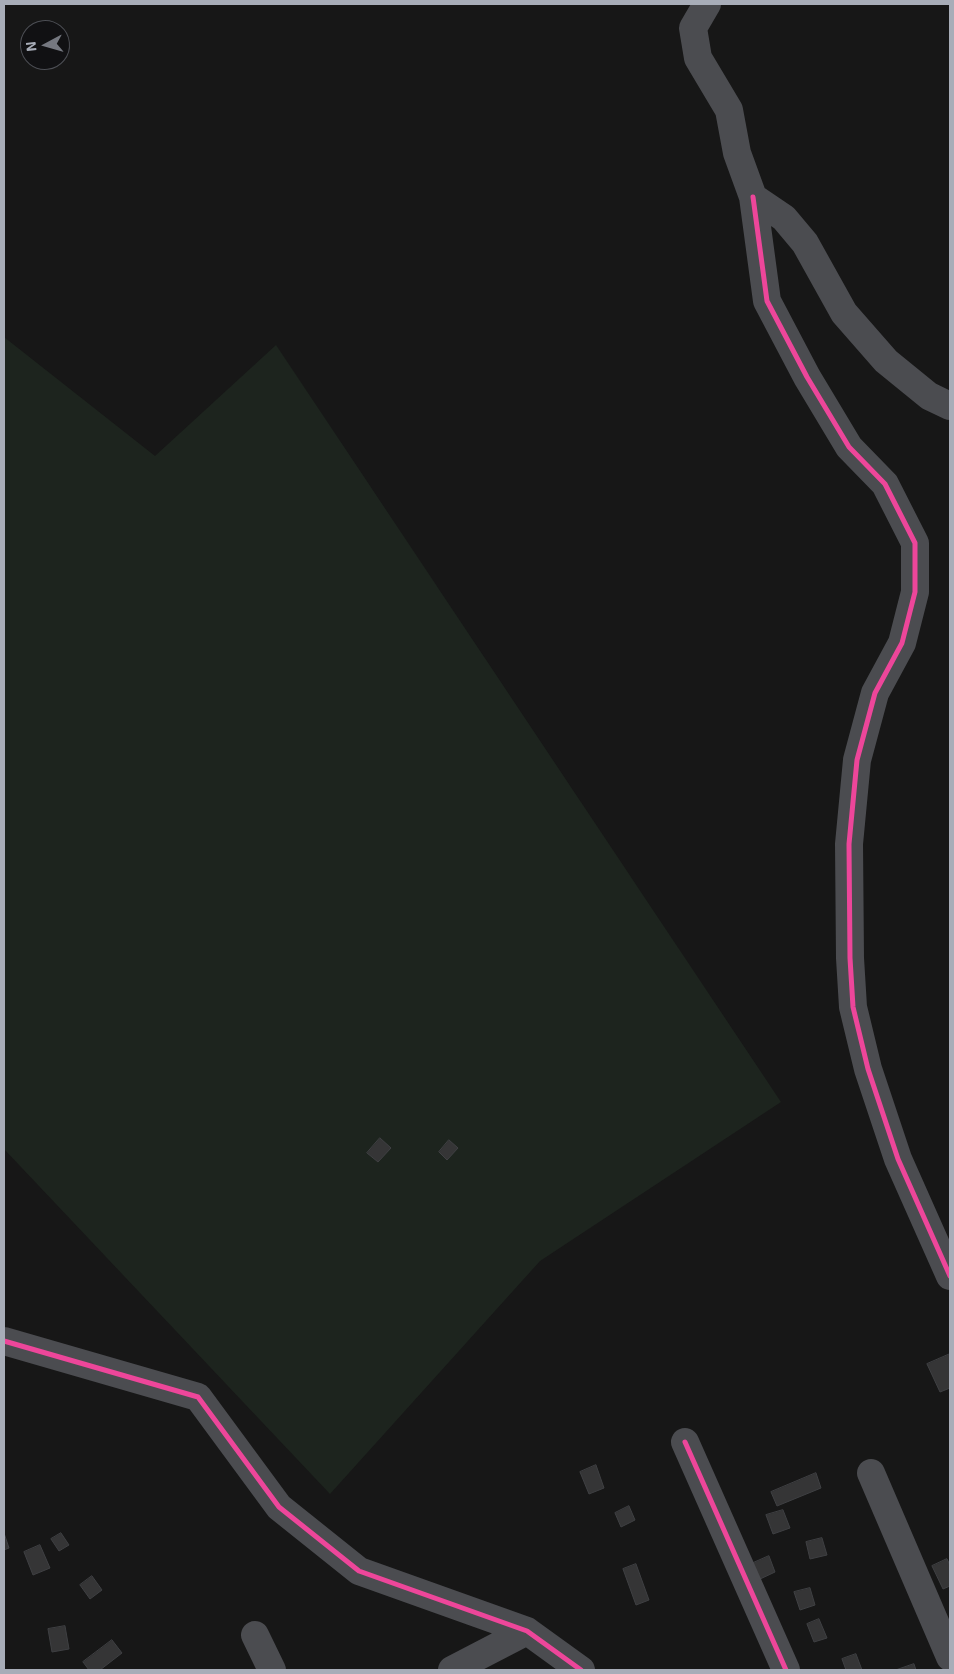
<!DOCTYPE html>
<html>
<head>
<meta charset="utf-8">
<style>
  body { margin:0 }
  #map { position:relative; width:954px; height:1674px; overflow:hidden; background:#171717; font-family:"Exo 2",sans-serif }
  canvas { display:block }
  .frame { position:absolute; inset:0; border:5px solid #a8adb8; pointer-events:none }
  .north { position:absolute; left:20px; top:20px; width:50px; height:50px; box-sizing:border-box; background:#111113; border:1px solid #4d4f55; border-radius:50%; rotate:264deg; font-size:14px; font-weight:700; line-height:20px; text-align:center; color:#a8adb8 }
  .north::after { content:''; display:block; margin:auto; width:18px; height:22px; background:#757880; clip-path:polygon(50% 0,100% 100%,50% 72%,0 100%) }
</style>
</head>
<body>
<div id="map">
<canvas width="954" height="1674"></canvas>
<div class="frame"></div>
<div class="north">N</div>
</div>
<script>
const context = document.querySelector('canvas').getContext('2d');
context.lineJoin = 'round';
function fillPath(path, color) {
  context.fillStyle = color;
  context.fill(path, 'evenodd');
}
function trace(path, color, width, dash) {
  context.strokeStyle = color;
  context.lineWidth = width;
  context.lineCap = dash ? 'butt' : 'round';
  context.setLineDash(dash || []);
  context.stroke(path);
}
fillPath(new Path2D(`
  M4,337L155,456L276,345L781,1102L540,1261L330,1494L4,1149Z`), '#1d241e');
const building = new Path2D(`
  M380,1138L391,1148L378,1162L367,1153Z
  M449,1140L458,1148L447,1160L439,1152Z
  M950,1354V1388L940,1392L927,1364Z
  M596,1465L604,1488L589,1494L580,1472Z
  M816,1473L821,1488L777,1506L771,1492Z
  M629,1506L635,1520L621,1527L615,1513Z
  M783,1510L790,1528L773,1534L766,1515Z
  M4,1533L9,1548L4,1550Z
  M61,1533L69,1545L59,1551L51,1539Z
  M822,1538L827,1555L810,1559L806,1542Z
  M40,1545L50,1568L33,1575L24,1552Z
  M769,1556L775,1572L758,1580L751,1564Z
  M947,1559L950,1565V1586L943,1589L932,1566Z
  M636,1564L649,1600L636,1605L623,1569Z
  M92,1576L102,1590L90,1599L80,1585Z
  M810,1588L815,1605L800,1610L794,1592Z
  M819,1619L827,1638L814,1642L807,1624Z
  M65,1626L69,1649L52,1652L48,1629Z
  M112,1640L122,1653L100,1670H89L83,1662Z
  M856,1654L862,1670H846L842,1659Z
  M914,1664L916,1670H896Z`);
fillPath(building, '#353536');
trace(building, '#3f4043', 1);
trace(new Path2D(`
  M707,4L693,28L698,58L729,110L737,153L753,197L784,218L805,243L844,313L886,361L929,396L950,406
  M753,197L767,301L807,377L849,447L885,484L915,543V592L902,643L875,693L857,760L849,844L850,958L853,1007L868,1069L898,1159L950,1276
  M4,1341L198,1397L279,1507L359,1571L527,1631L581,1670
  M685,1442L786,1670
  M871,1473L950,1657
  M255,1635L272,1670
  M452,1670L527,1631`), '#4b4c50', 28);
trace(new Path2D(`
  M753,197L767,301L807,377L849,447L885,484L915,543V592L902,643L875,693L857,760L849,844L850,958L853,1007L868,1069L898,1159L950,1276
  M4,1341L198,1397L279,1507L359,1571L527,1631L581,1670
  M685,1442L786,1670`), '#ed469a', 5);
</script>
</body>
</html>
